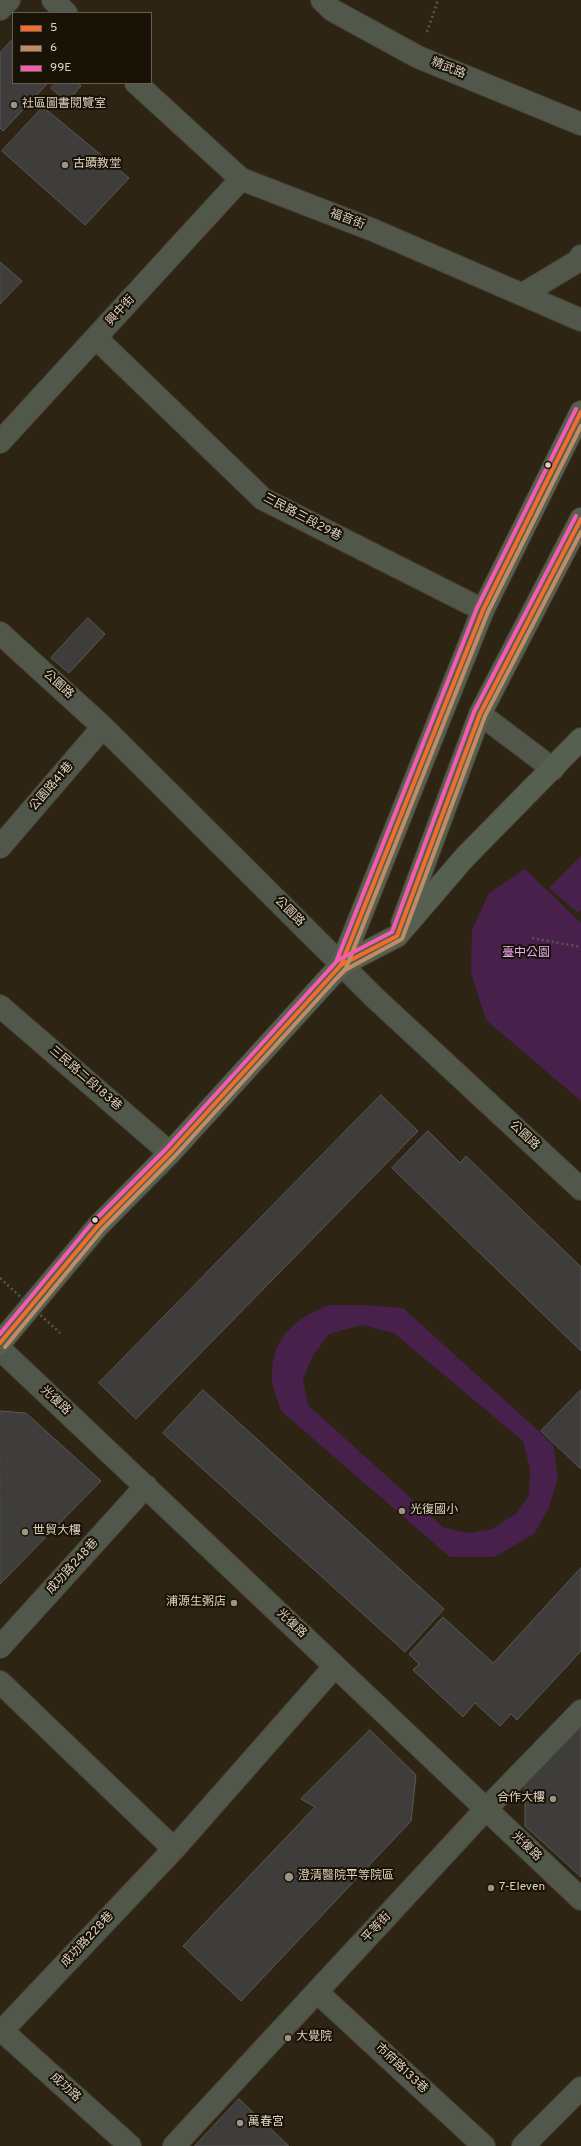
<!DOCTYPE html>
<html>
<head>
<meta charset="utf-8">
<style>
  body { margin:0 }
  #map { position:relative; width:581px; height:2146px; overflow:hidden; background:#2d2413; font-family:Overpass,sans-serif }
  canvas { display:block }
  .legend { position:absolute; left:12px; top:12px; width:140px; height:72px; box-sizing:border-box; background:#191206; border:1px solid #675e50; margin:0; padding:5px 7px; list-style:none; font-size:12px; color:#dbd1c0 }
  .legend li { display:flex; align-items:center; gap:8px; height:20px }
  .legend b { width:20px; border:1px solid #675e50 }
</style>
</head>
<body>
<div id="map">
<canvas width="581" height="2146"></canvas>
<ul class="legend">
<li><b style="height:5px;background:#f36c2b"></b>5</li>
<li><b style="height:5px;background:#c18c65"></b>6</li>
<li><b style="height:5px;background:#f75aaf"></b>99E</li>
</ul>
</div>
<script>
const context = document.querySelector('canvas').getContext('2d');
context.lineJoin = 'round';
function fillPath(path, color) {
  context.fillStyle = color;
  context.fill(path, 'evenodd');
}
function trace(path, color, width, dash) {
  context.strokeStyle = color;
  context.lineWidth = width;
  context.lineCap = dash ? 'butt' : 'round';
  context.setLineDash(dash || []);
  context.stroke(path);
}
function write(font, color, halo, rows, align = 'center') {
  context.font = font + ' Overpass,"Noto Sans TC",sans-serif';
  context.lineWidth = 4;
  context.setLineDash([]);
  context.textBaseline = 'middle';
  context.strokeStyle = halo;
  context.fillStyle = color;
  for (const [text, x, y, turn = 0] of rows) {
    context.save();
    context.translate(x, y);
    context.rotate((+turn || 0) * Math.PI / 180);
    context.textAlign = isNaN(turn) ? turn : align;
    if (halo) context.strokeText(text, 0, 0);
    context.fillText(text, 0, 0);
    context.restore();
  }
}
fillPath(new Path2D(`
  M581,856V910L578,913L549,888Z
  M525,869L581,923V1101L486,1020L471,973L472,930L489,893Z
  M329,1305H363L403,1308L553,1444L558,1478L548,1510L534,1534L494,1557H450L281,1411C278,1400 271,1386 272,1375C273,1336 295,1319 329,1305ZM362,1325L394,1333L523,1441L530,1469L529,1495L517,1513L492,1529L470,1533L444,1528L308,1405L303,1379L312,1357L329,1334Z`), '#47214b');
const building = new Path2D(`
  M13,39V83H48L3,131L0,128V53Z
  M56,83H78L81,86L67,102L51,88Z
  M43,107L129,178L85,225L2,151Z
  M0,262L22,281L0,304Z
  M88,618L105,634L69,673L51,658Z
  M381,1095L418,1131L136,1419L99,1383Z
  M428,1131L460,1163L466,1156L581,1267V1351L392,1168Z
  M203,1390L444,1609L405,1652L163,1433Z
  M581,1390V1469L541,1431Z
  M0,1411L26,1413L101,1481L0,1584Z
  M581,1568V1651L517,1720L511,1714L500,1726L475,1703L463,1717L413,1670L419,1664L409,1654L443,1617L493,1663Z
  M581,1720V1877L525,1826V1773Z
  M370,1730L416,1775L411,1821L241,2001L183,1946L315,1807L301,1799Z
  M239,2099L289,2146H195Z`);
fillPath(building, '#3e3d3b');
trace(building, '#5a5957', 1);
const minor = new Path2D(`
  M53,0L66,13
  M322,0L332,10L418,57L581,124
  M0,9L9,0
  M136,83L241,179L373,230L581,320
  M523,294L578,261L581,256
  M96,338L263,499L483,610
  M0,442L241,179
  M0,633L103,727L375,998L581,1189
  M480,714L553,769
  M0,847L103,727
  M0,1006L170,1153
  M0,1349L581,1899
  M0,1647L146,1486
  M0,1682L174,1849
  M317,1992L484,2146
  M0,2029L130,2146
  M0,2033L174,1849L335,1666
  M174,2146L486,1809L581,1711
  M523,2146L581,2088`);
const major = new Path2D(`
  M402,923L480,714L581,519
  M341,965L483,610L581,412
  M0,1343L98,1226L170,1153L341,965L397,936L465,857L581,739`);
trace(minor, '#463f31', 24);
trace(major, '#463f31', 24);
trace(new Path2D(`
  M427,32L438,0
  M532,938L581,947`), '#57584c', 2.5, [2, 3]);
trace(minor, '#51574b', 22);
trace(major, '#566050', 22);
trace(new Path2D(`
  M0,1278L60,1333`), '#57584c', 2.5, [2, 3]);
trace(new Path2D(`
  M331,976L341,965L397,936L480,714L581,519
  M0,1343L98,1226L170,1153L341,965L483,610L581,412`), '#f36c2b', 4);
trace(new Path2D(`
  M335,980L345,970L402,939L485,716L581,532
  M5,1347L102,1230L174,1157L346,968L488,612L581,426`), '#c18c65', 4);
trace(new Path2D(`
  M327,972L338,960L392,932L474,712L576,516
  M0,1334L93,1222L166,1149L336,962L477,608L576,409`), '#f75aaf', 4);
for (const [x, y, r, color] of [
  [14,105,4,"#9e9483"],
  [65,165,4,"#9e9483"],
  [548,465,3.5,"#dbd1c0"],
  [95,1220,3.5,"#dbd1c0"],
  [402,1511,4,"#9e9483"],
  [25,1532,4,"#9e9483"],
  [234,1603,4,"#9e9483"],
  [553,1799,4,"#9e9483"],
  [289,1877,5,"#9e9483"],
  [491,1888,4,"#9e9483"],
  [288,2038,4,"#9e9483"],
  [240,2123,4,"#9e9483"]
]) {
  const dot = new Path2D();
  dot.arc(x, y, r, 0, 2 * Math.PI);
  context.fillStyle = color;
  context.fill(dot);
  trace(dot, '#191206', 1.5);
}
write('12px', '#dbd1c0', '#191206', [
  ["精武路",448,69,22],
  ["福音街",347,220,21],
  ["興中街",121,311,-48],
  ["三民路三段29巷",302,518,28],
  ["公園路",58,685,42],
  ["公園路41巷",52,787,-49],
  ["公園路",289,912,45],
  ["三民路二段183巷",85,1079,41],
  ["公園路",524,1136,43],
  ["光復路",55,1401,43],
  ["成功路248巷",73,1567,-48],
  ["光復路",291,1624,43],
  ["光復路",526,1847,44],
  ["平等街",377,1928,-47],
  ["成功路228巷",88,1940,-47],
  ["市府路133巷",401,2069,43],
  ["成功路",65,2088,42]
]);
write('12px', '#dbd1c0', '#191206', [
  ["社區圖書閱覽室",22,105],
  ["古蹟教堂",73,165],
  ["光復國小",410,1511],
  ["世貿大樓",33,1532],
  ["浦源生粥店",226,1603,"right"],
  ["合作大樓",545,1799,"right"],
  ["澄清醫院平等院區",298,1877],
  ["7-Eleven",499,1888],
  ["大覺院",296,2038],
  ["萬春宮",248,2123]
], 'left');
write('12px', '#e8a7f4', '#191206', [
  ["臺中公園",526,954]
]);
</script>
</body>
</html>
